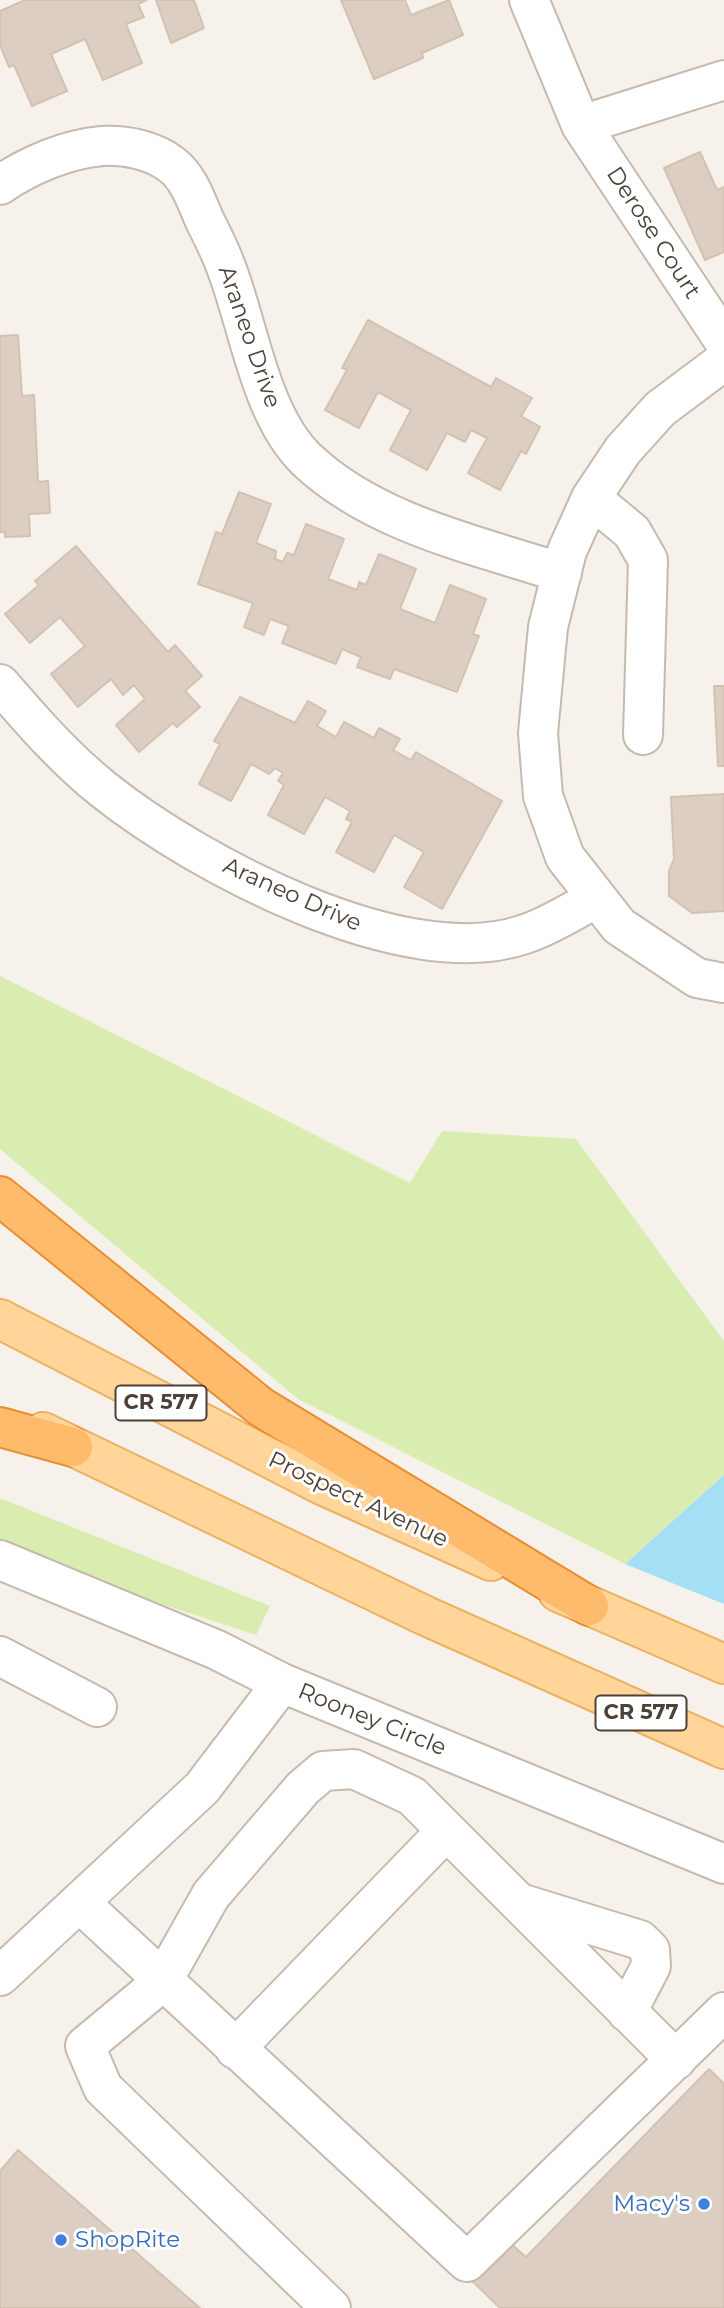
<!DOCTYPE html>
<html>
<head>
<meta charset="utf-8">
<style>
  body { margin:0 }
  canvas { display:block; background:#f6f1ea }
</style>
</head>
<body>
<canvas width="724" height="2308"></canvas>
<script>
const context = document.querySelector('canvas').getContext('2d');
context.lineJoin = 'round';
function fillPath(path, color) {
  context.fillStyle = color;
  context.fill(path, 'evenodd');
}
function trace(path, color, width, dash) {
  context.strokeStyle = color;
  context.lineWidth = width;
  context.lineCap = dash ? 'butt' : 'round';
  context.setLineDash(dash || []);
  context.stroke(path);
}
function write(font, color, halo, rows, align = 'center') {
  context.font = font + ' Montserrat,sans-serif';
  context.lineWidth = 6;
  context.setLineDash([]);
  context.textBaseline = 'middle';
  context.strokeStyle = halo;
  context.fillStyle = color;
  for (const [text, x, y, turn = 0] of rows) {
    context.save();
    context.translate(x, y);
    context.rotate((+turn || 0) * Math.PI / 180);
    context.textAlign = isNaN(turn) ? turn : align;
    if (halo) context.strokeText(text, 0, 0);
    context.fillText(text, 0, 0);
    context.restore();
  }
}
fillPath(new Path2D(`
  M0,976L410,1183L442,1131L576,1139L724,1341V1475L625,1564L298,1399L0,1149Z
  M0,1498L270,1606L256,1635L0,1551Z`), '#daedb1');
fillPath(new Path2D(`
  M724,1475V1604L625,1564Z`), '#a4dff6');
const building = new Path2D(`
  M25,0H147L138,4L144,17L126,24L142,63L103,80L85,39L51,54L67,91L32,106L14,65L9,67L0,45V11Z
  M156,0H194L204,28L171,43Z
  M341,0H405L411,15L449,0L463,35L422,53L423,58L374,79Z
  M700,152L717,190L724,187V252L705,260L664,168Z
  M368,320L491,387L496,378L532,398L521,416L540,427L526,454L521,451L500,490L468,473L487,438L471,430L465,442L447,433L427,470L390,450L411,410L378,392L359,428L325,410L347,370L342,368Z
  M18,335L22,396L34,395L38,482L48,481L50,513L29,514L30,536L5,537V532H0V336Z
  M239,492L271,504L256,543L276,551L275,559L283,562L287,553L294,555L306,524L344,539L328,579L357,590L359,582L366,585L379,554L416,569L400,609L435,623L450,585L486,599L473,634L479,636L457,692L394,669L390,679L357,667L361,657L342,649L336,664L282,643L289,626L270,619L264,635L244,627L253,603L198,584L216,532L222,534Z
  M76,546L168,652L175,645L202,676L185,691L200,707L177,727L173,723L139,752L116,725L145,699L134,685L123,695L111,679L78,707L51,674L85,646L60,617L30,643L5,614L39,585L35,581Z
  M714,686H724V766H718Z
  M240,697L295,723L308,701L326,711L317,726L336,737L344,722L374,738L379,728L400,739L393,750L411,760L416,752L502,801L442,909L404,887L424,852L394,835L374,872L336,852L352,822L346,819L350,811L325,797L304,834L268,815L284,785L278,781L283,773L275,768L269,774L251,764L231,801L199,784L220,744L214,741Z
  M724,794V911L692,913L669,896V871L674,859L671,797Z
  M709,2069L724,2084V2308H500L466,2275L501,2235L526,2257Z
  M18,2150L200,2308H0V2171Z`);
fillPath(building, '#dccec2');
trace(building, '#d4c2b1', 2);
const minor = new Path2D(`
  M529,0L581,125L724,341
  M581,125L724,80
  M0,185C29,165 67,149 102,146C126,145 153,150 172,165C188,177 196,200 204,219C212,235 220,250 226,267C249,326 260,415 307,460C375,524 477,545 562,573
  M724,361L660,409L623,450L591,498L567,551L548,627L538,733L543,796L565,857L619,926L697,978L724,983
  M591,498L632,532L648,560L643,735
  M0,684C33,722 65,759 104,790C197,864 406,976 525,934C550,926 574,910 597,898
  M0,1560L217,1650L282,1683
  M0,1656L97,1707
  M80,1903L467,2262L724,2012
  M523,1904L640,1940L650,1950L651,1966L627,2012
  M0,1976L202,1788L282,1683L724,1864
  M235,2049L446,1831
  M331,2308L103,2088L85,2046L162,1982L211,1895L303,1788L323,1771L354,1769L412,1796L676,2060`);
const major = new Path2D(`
  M0,1319L322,1485L491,1561
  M43,1432L426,1616L724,1749
  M558,1592L724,1664`);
const highway = new Path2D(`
  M0,1196L261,1407L589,1606
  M0,1427L73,1447`);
trace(minor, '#c6baaf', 42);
trace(major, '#edb162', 42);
trace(highway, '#e98d32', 42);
trace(minor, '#fff', 38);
trace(major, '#ffd59a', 38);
trace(highway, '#ffbb6c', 38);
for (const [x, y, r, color] of [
  [704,2204,7,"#3f7fe0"],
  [61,2240,7,"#3f7fe0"]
]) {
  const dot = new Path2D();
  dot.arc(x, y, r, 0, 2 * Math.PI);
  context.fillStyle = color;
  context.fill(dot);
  trace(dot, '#fff', 2.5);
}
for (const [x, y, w] of [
  [161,1403,91],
  [641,1713,91]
]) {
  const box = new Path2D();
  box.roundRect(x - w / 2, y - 17.5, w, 35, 5);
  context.fillStyle = '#fff';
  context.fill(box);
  trace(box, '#4b4137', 2);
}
write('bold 21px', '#4b4137', null, [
  ["CR 577",161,1403],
  ["CR 577",641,1713]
]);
write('23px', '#4b4137', '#fff', [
  ["Derose Court",653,233,57],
  ["Araneo Drive",249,337,71],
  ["Araneo Drive",292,895,24],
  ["Prospect Avenue",358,1500,25],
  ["Rooney Circle",372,1720,22]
]);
write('23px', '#366cbe', '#fff', [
  ["Macy's",690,2204],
  ["ShopRite",75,2240,"left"]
], 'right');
</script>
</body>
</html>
